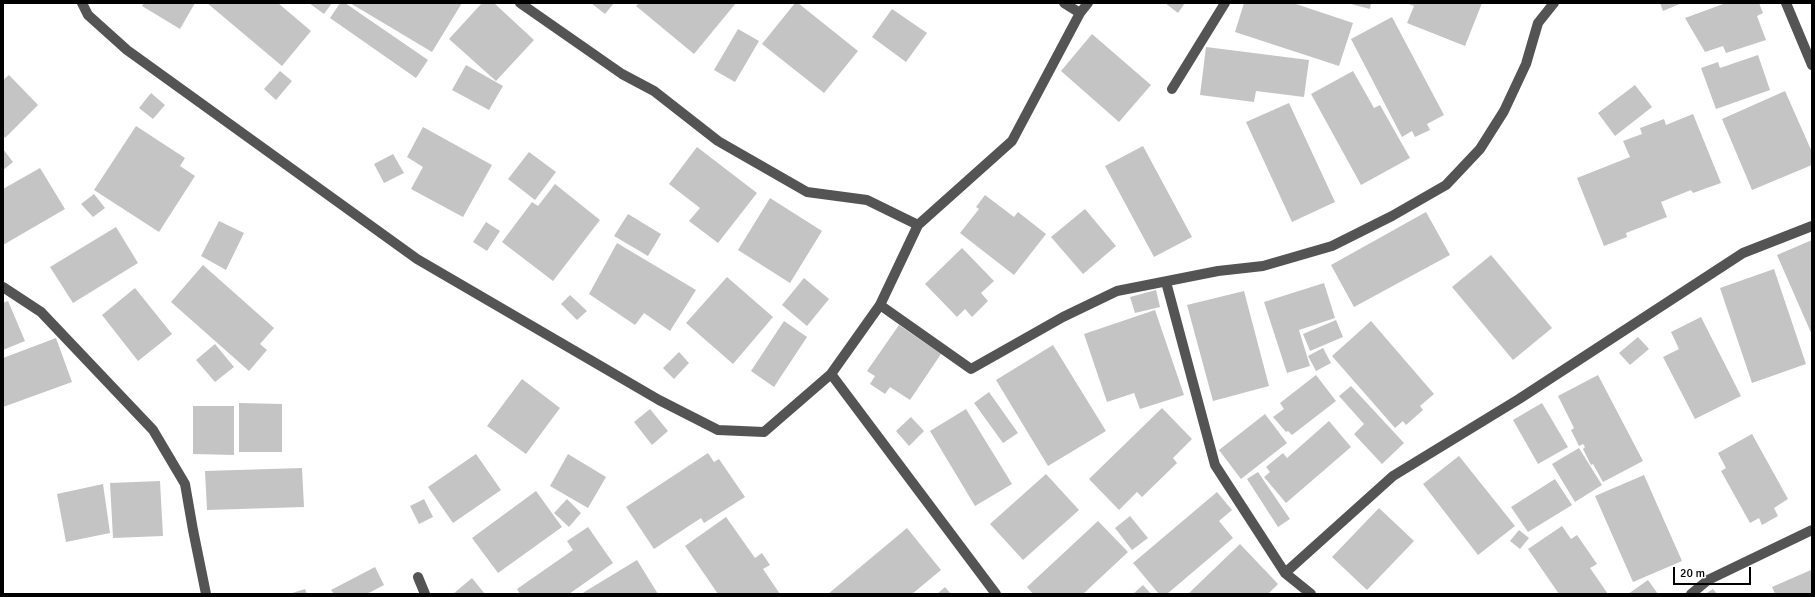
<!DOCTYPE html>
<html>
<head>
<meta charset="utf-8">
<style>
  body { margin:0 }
  #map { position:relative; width:1815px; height:597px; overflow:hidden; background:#fff; font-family:Signika,sans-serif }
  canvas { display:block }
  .frame { position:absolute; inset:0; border:4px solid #000; pointer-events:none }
  .scale { position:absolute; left:1673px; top:567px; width:78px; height:18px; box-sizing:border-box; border:2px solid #000; border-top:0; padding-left:5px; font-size:12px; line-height:14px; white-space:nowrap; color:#000; -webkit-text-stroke:3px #fff; paint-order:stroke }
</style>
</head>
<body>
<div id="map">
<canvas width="1815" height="597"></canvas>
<div class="frame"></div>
<div class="scale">20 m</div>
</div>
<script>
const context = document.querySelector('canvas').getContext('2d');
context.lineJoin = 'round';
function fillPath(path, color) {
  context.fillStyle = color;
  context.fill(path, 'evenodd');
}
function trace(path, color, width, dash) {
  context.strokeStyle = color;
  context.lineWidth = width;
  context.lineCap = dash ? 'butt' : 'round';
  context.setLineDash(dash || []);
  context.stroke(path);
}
fillPath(new Path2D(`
  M144,3H195L180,29L142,6Z
  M207,3H278L311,31L282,66Z
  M309,3H332L324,14Z
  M340,3H345L428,60L416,78L330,18Z
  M350,3H462L432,52Z
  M482,3H494L534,40L496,81L449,39Z
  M591,3H614L605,14Z
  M639,3H736L694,54L636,6Z
  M795,3H798L858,51L824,93L762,44Z
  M1165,3H1185L1178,13Z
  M1244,3H1293L1353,23L1339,66L1235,32Z
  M1347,3H1371L1370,9Z
  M1406,3H1482L1465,46L1407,23L1414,6Z
  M1660,3H1682L1663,11Z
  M1726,3H1759L1763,13L1757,16L1766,40L1726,53L1723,46L1705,52L1685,18Z
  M892,9L927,33L906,62L872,37Z
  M1392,17L1444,115L1427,124L1430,130L1415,137L1412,131L1402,137L1351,39Z
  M738,29L759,41L735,82L714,70Z
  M1092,34L1151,85L1119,122L1061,71Z
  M1206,47L1309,60L1304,97L1256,91L1254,102L1200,95Z
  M1758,55L1770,90L1716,109L1701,68L1718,62L1720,68Z
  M466,65L503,86L489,110L452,90Z
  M280,71L292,81L276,100L264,89Z
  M1353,71L1374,108L1380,105L1410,158L1361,185L1311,94Z
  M9,75L38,105L5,138L3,135V80Z
  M1635,85L1652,107L1615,136L1598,113Z
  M1785,91L1812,152V165L1752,190L1722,119Z
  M151,93L165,105L153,119L139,108Z
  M1289,103L1335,202L1292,222L1246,122Z
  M1693,114L1721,183L1693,193L1691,190L1661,202L1667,217L1626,233L1627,237L1604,246L1577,178L1630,157L1623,141L1642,134L1640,128L1664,119L1666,125Z
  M136,126L185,158L180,166L195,176L159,232L94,190Z
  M423,127L492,165L463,217L411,189L423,167L407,157Z
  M1143,146L1192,237L1154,257L1105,166Z
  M697,147L757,193L718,243L689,221L700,208L669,184Z
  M3,149L13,162L3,170Z
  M529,152L556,172L535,200L508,179Z
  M393,154L404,173L384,183L374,164Z
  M40,168L65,209L3,245V189Z
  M555,184L600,220L553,281L502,242L532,202L538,206Z
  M94,194L105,208L93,217L81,204Z
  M985,195L1014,217L1018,212L1046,234L1014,275L960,233L979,209L976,207Z
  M770,198L822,231L790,283L738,250Z
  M1085,209L1116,246L1083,274L1051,237Z
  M1426,212L1450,255L1354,307L1331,265Z
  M628,214L661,234L648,256L614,236Z
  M219,221L244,233L226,270L201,256Z
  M486,222L500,231L487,251L473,242Z
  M116,227L138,263L73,303L50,267Z
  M1812,240V335L1777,255Z
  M617,243L696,290L670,331L644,313L635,325L589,294Z
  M962,248L994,281L981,293L988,301L972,317L965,309L957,317L925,284Z
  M1491,255L1552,328L1513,360L1452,287Z
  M203,265L274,328L260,344L267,350L249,371L171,302Z
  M1774,269L1806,364L1752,383L1720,288Z
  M727,277L773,317L733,364L686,323Z
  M804,278L829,299L807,326L782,305Z
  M1324,283L1335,318L1299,330L1310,366L1287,373L1264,302Z
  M135,288L172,334L138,361L102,315Z
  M1156,290L1160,307L1135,313L1130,297Z
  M1244,291L1269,386L1213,401L1187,305Z
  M570,295L587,311L577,320L561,304Z
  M8,301L25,341L3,350V303Z
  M1155,310L1184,395L1140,409L1134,393L1107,402L1084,334Z
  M1701,317L1741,396L1695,419L1663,357L1679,349L1671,332Z
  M1336,320L1343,337L1310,351L1303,334Z
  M784,321L807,337L774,387L751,371Z
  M1371,321L1434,394L1420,406L1423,410L1406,425L1403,421L1395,428L1332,356Z
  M899,325L941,354L910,400L890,387L885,394L870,384L875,376L867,371Z
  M1638,337L1649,349L1630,365L1619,353Z
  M56,338L72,382L3,407V358Z
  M215,344L234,367L215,382L196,360Z
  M1053,345L1106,431L1048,466L996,380Z
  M1323,348L1331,363L1316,371L1308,356Z
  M679,352L689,363L674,379L663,368Z
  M1316,375L1336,401L1292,435L1288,431L1286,432L1273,417L1284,409L1280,403Z
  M1598,375L1643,461L1603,482L1593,464L1591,465L1583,449L1585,447L1583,444L1579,446L1571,430L1574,428L1558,396Z
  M522,379L560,408L526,454L487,426Z
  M1351,386L1404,443L1382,464L1354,434L1364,424L1339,396Z
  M989,392L1018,433L1003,443L974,403Z
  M239,403L282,404V452H239Z
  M1542,403L1568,447L1538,464L1513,420Z
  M193,406H234V455L193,454Z
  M1162,408L1192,439L1173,458L1177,463L1142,497L1137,492L1119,510L1089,479Z
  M650,409L668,431L652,445L634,422Z
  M966,409L1012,484L975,506L930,431Z
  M1265,414L1287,443L1241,479L1219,450Z
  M911,417L924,431L909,446L896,431Z
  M1329,421L1351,447L1286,503L1264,477L1270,472L1266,467L1283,453L1287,458Z
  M1752,434L1788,499L1774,508L1778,516L1762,525L1759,518L1750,523L1721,471L1726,468L1718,453Z
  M1579,448L1602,485L1575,502L1552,464Z
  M708,453L714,462L719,459L745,497L704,523L701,518L654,549L626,507Z
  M476,454L501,490L453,523L428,487Z
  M568,454L606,477L588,508L550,486Z
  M1459,456L1515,526L1478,555L1423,484Z
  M302,468L304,507L207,510L205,471Z
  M1258,472L1290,519L1278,527L1247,479Z
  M1046,474L1079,510L1023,560L990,524Z
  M1644,475L1682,561L1633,582L1595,496Z
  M1555,479L1572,505L1528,532L1511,507Z
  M160,481L163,536L113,538L110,483Z
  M103,484L110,533L66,542L57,494Z
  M536,491L562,527L498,573L472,538Z
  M1217,492L1232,510L1219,521L1233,538L1167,594H1159L1133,563Z
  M424,499L433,517L419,524L410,506Z
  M567,499L581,513L569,527L554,513Z
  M1379,508L1414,541L1367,590L1332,557Z
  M1130,516L1148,538L1132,550L1115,528Z
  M726,517L755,558L762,553L770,565L763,569L780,594H718L685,546Z
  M1098,521L1128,552L1083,594H1033L1027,587Z
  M1562,526L1571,539L1577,535L1597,564L1590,568L1608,594H1559L1528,549Z
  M588,527L613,563L569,594H520L517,589L573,550L567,541Z
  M907,528L941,570L912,594H828Z
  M1519,530L1529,538L1520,549L1510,541Z
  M1240,544L1278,584L1268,594H1188Z
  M637,560L658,594H581Z
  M375,567L384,585L367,594H334L331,590Z
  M1811,570L1812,594H1775L1772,587Z
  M472,578L485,594H453Z
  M1648,580L1658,594H1628Z
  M1143,585L1151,594H1133Z
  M945,587L951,594H937Z
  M305,589L307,594H289Z
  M1713,589L1717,594H1705Z`), '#c4c4c4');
trace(new Path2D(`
  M82,3L88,15L127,50L417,259L659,400L718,430L764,432L831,374L880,305L918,225L867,200L807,192L718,141L654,91L622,74L520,3
  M1064,3L1080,13
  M1786,3L1812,65
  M1172,89L1225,3
  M918,225L1012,141L1080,13L1088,3
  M1166,282L1215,465L1285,573L1311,594
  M3,287L41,312L153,430L185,484L193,530L206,594
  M880,305L971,369L1063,317L1117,291L1218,271L1263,266L1332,246L1392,216L1446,185L1480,149L1504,111L1526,64L1538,23L1554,3
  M831,374L996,594
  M1285,573L1393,476L1519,399L1743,253L1812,226
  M418,577L425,594
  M1691,594L1708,580L1812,530`), '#545454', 10);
</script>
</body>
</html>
